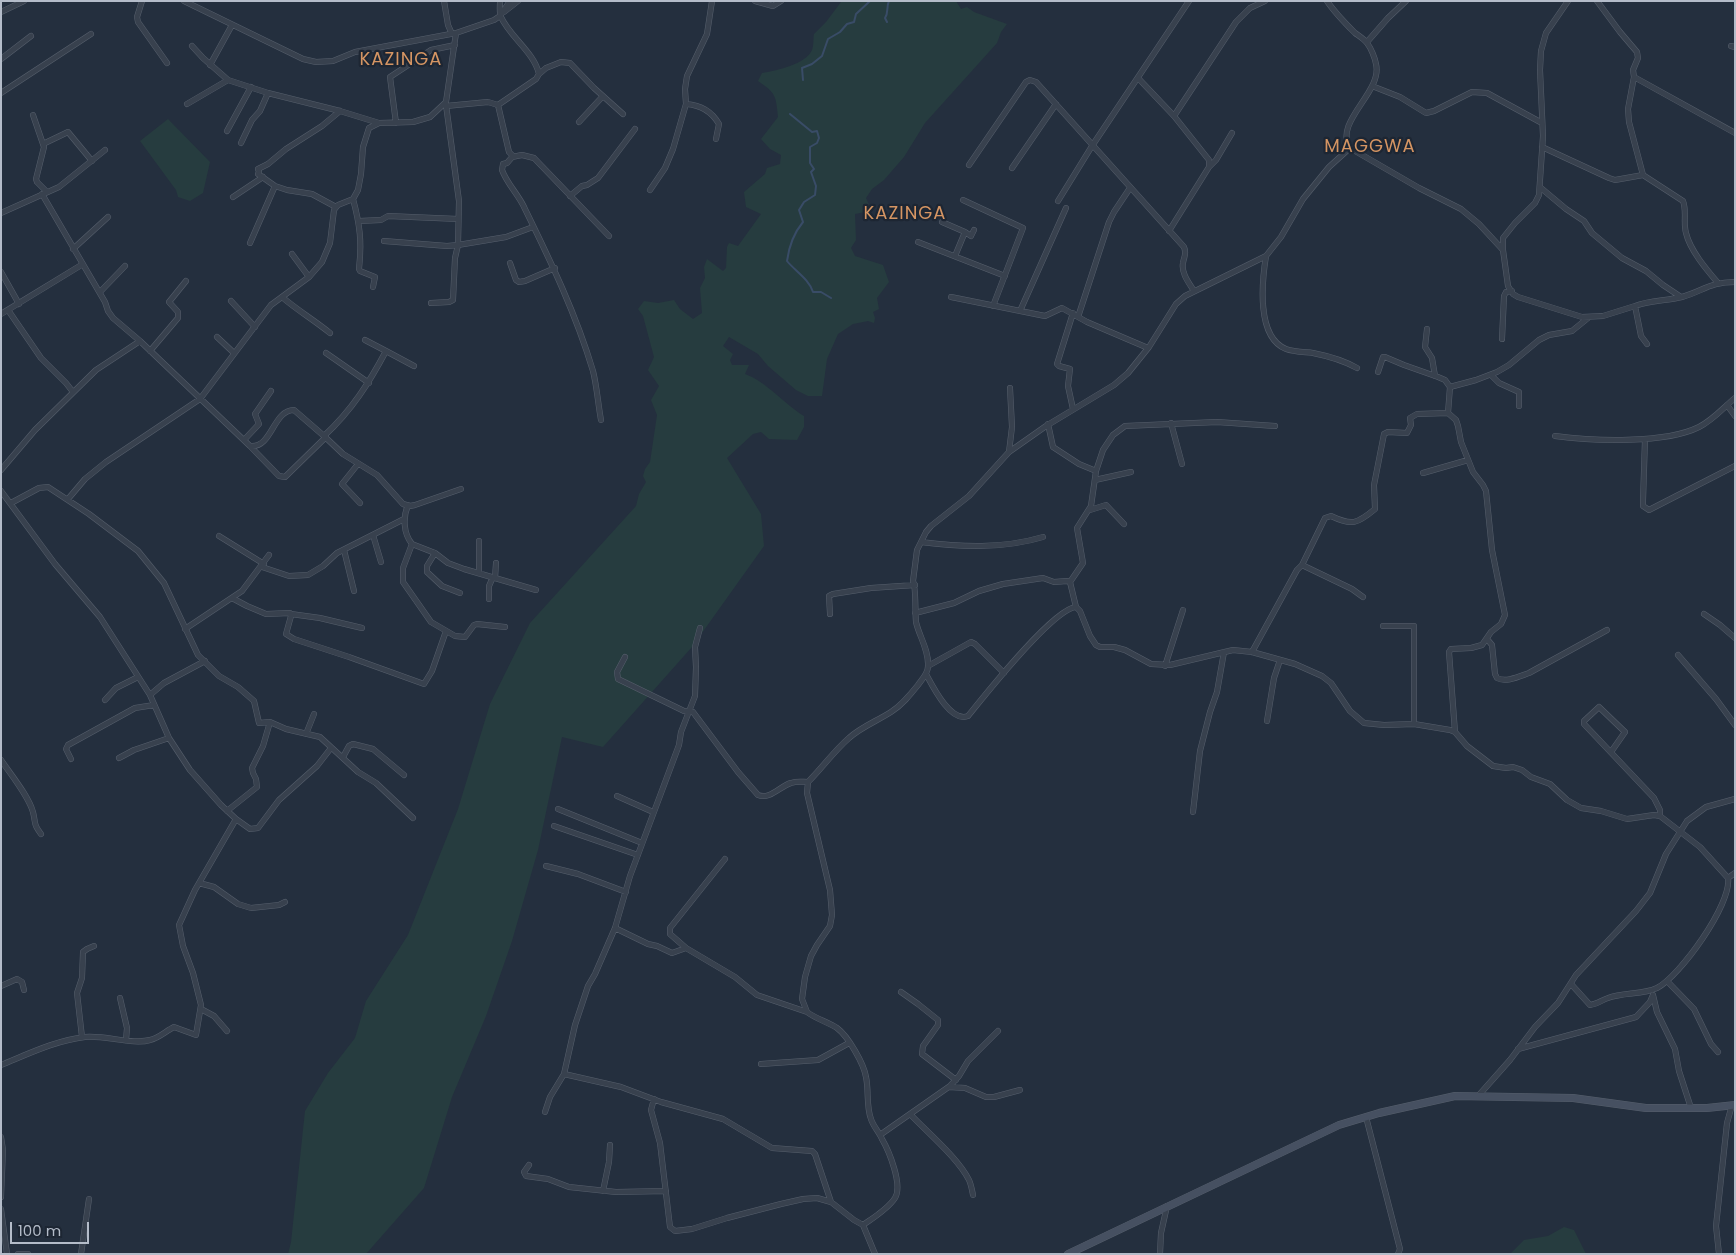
<!DOCTYPE html>
<html>
<head>
<meta charset="utf-8">
<style>
  body { margin:0 }
  #map { position:relative; width:1736px; height:1255px; overflow:hidden; background:#242f3e; font-family:Poppins,sans-serif }
  canvas { display:block }
  .frame { position:absolute; inset:0; border:2px solid #b4bcc9; pointer-events:none }
  .scale { position:absolute; left:10px; top:1222px; width:79px; height:22px; box-sizing:border-box; border:2px solid #b4bcc9; border-top:0; padding-left:6px; font-size:15px; line-height:18px; white-space:nowrap; color:#b4bcc9; -webkit-text-stroke:4px #1d2633; paint-order:stroke }
</style>
</head>
<body>
<div id="map">
<canvas width="1736" height="1255"></canvas>
<div class="frame"></div>
<div class="scale">100 m</div>
</div>
<script>
const context = document.querySelector('canvas').getContext('2d');
context.lineJoin = 'round';
function fillPath(path, color) {
  context.fillStyle = color;
  context.fill(path, 'evenodd');
}
function trace(path, color, width, dash) {
  context.strokeStyle = color;
  context.lineWidth = width;
  context.lineCap = dash ? 'butt' : 'round';
  context.setLineDash(dash || []);
  context.stroke(path);
}
function write(font, color, halo, rows, align = 'center') {
  context.font = font + ' Poppins,sans-serif';
  context.lineWidth = 4.5;
  context.setLineDash([]);
  context.textBaseline = 'middle';
  context.strokeStyle = halo;
  context.fillStyle = color;
  for (const [text, x, y, turn = 0] of rows) {
    context.save();
    context.translate(x, y);
    context.rotate((+turn || 0) * Math.PI / 180);
    context.textAlign = isNaN(turn) ? turn : align;
    if (halo) context.strokeText(text, 0, 0);
    context.fillText(text, 0, 0);
    context.restore();
  }
}
fillPath(new Path2D(`
  M845,1H956L961,9L967,7L974,12L1007,24L1001,32L997,43L925,123L904,157L884,180L872,189L866,198L871,209L865,212L855,214L856,240L851,248L855,256L883,265L889,282L877,298L879,309L873,312L875,318L874,323L868,321L853,324L838,334L827,359L822,396H808L796,390L768,366L758,354L729,337L723,346L733,354L730,360L732,365H749L745,374C767,382 784,404 804,416V427L797,440L769,439L761,432L753,434L727,458L761,514L764,546L692,647L603,747L562,737L538,850L512,941L486,1016L452,1097L424,1188L366,1254H288L291,1242L305,1111L328,1073L355,1038L366,1001L408,935L458,809L490,704L530,623L636,506L639,494L646,482L643,476L645,469L650,462L657,415L651,400L659,386L648,370L654,357L643,316L638,309L644,301L658,303L674,300L680,309L693,319L702,313L700,288L705,278L704,267L707,259L723,271L726,268L727,247L729,243L738,246L761,214L746,207L744,192L765,174L767,168L780,164L781,155L770,149L761,139L778,117C776,96 776,93 758,81L762,73C776,71 806,64 812,50C814,45 813,38 814,34L826,22L841,2Z
  M168,119L210,162L203,193L190,201L178,197L176,190L140,141Z
  M1564,1227L1574,1230L1586,1254H1510L1524,1240L1548,1236Z`), '#263c3f');
trace(new Path2D(`
  M887,22L885,18C889,12 886,7 889,1
  M803,80L802,68L812,64L822,56L828,39L840,32L847,24L854,22L856,14L870,1
  M790,114L812,132L817,131L819,138L817,143L810,147V163L814,169L811,172L816,186L815,195L804,202L799,210L803,222C793,234 789,246 787,261C795,271 809,279 813,292H821L831,298`), '#394c67', 2);
const street = new Path2D(`
  M142,1L137,17L138,22L167,63
  M184,1L303,59L316,62L333,61L355,52L456,33L494,20L500,16L510,1
  M444,1L448,25L452,34
  M755,1L773,6L781,1
  M1597,1L1620,32L1637,52L1638,58L1633,70L1634,77L1735,133
  M1,12L24,1
  M504,12L518,1
  M1367,42L1388,18L1406,1
  M192,46L203,58L228,80L268,93L340,111L379,123
  M1731,46L1735,47
  M1,59L31,36
  M210,65L232,25
  M539,74L546,68L561,62L570,63L594,88L623,114
  M1634,77L1628,109L1629,122L1643,175L1683,201C1687,211 1683,223 1686,233C1690,250 1706,269 1718,283
  M1138,78L1174,116L1209,160V167L1169,231
  M1372,86L1400,97L1426,113L1434,111L1472,92L1487,93L1542,123
  M1,93L91,34
  M187,104L228,80
  M686,104C701,105 712,112 719,124L716,139
  M498,105L536,79L539,74C534,52 510,37 501,17C499,13 500,6 500,1
  M446,106L488,102L498,105L509,152L513,156L512,157L522,155L534,158L609,236
  M33,115L44,147L36,179L37,182L47,192
  M1174,116L1236,22L1250,8L1265,1
  M579,122L603,96
  M396,123L390,77L431,50L455,45
  M227,131L251,87
  M241,143L252,120L260,111L268,93
  M43,144L68,132L92,161
  M1542,147L1609,178L1615,180L1643,175
  M1350,148L1419,188L1461,209L1479,224L1503,250L1508,286L1513,294L1518,297L1582,317L1603,316L1635,306L1641,336L1647,344
  M513,156L507,163L503,164L502,170C507,184 519,195 525,209C551,262 576,314 593,371C597,387 598,404 601,420
  M969,165L1026,82L1030,80L1036,82L1184,247C1187,254 1184,256 1183,263C1181,273 1189,283 1194,291
  M1209,167L1216,160L1232,133
  M1012,168L1056,104
  M1541,188L1566,209L1584,221L1592,233L1622,258L1646,271L1663,285L1681,297
  M650,190L665,168L673,149L686,104L685,89L687,76L707,34L712,1
  M42,194L105,302L108,311L113,318L140,341
  M570,196L582,186L587,185L598,178L635,129
  M233,197L263,177
  M353,199C360,225 362,242 359,269L360,271L375,277L373,287
  M963,200L1023,228L993,306
  M1058,201L1092,146L1189,1
  M336,207L312,194L287,190L275,186L258,174L259,172L258,169L268,164L286,149L322,126L340,111
  M1,213L59,187L105,150
  M359,221L381,220L388,216L458,219
  M942,222L965,232
  M384,241L447,246L458,245L459,201L446,105
  M918,242L1005,276
  M250,243L275,186
  M73,249L108,217
  M1503,250V238L1515,223L1535,203L1539,195L1543,136L1540,70L1541,51L1546,33L1568,1
  M292,254L309,277
  M955,256L965,232L971,236L974,230
  M1266,256C1262,281 1256,337 1286,349C1294,352 1304,352 1313,353C1328,356 1343,360 1357,368
  M510,263L516,280L519,282L525,281L555,268
  M1,272L19,304
  M100,292L125,266
  M282,297C297,310 314,320 330,333
  M951,297L1045,316L1062,308L1087,322L1148,348
  M231,301L255,327
  M431,303L449,302L453,300L455,258L458,245L506,237L533,227
  M1635,306C1650,300 1666,301 1682,297C1703,291 1710,282 1735,282
  M8,310L41,358L66,383L73,392
  M1020,311L1066,208
  M1073,313L1057,364L1059,366L1070,369L1068,386L1073,409
  M1,314L83,264
  M1078,317L1109,222L1114,212L1130,188
  M1427,329L1425,347L1432,358L1435,376
  M217,337L234,353
  M1502,339L1504,296L1506,292L1512,291
  M150,351L178,318V312L169,302L186,281
  M386,351L414,366
  M326,353L369,383
  M1378,372L1383,357H1385L1404,365L1438,377L1445,380L1450,387L1448,413L1456,420L1458,426L1461,442L1473,472L1483,485L1486,491L1492,550L1505,615L1501,624L1491,632L1482,645L1471,648L1451,649L1449,652L1455,732
  M1491,375L1499,383L1519,392V406
  M1450,387L1476,380L1497,372L1509,365L1539,340L1549,335L1572,331L1588,318
  M1727,405L1735,416
  M1171,423L1182,464
  M1048,424L1053,447L1079,464L1096,471
  M324,436C352,410 369,383 386,351L365,340
  M1555,436C1593,441 1665,444 1699,427C1713,420 1723,408 1735,398
  M1645,439L1643,501V506L1649,510L1735,466
  M244,440L259,424L255,414L271,391
  M251,446C272,448 273,410 294,410L324,436L343,454L377,475L403,504L410,506L415,505L461,489
  M1009,452L1012,427L1010,388
  M358,464L342,484L360,503
  M1,470L35,430L96,370L140,341L250,446L279,476L285,477L326,437
  M1423,473L1468,460
  M1095,480L1131,472
  M1,491L55,564L100,617L150,695L169,738L190,770L221,805L236,819L250,829L258,828L279,800L317,766L331,748
  M68,499L85,479L106,462L200,399L271,305L309,277L322,262L330,243L334,210L338,205L353,199L358,190L361,174L363,147L369,128L379,123L413,122L430,117L446,102L456,33
  M11,503L39,488L48,487L89,514L138,551L164,583L198,655L219,676L238,687L254,701L259,723L270,722L286,729L320,737L358,772L376,783L413,818
  M408,505C403,517 403,533 412,544L403,568V582L431,622L455,636L465,637L474,625L477,624L505,627
  M1090,510L1106,505L1124,524
  M373,535L381,562
  M219,536L264,564
  M921,542C961,547 1003,549 1043,537
  M412,544L435,553L448,563L464,569L536,590
  M344,550L354,591
  M435,553L427,566V572L442,586L460,593
  M1302,565L1352,589L1363,597
  M262,567L289,576L308,575L323,566L337,553L404,519
  M479,573V541
  M495,578L496,563
  M1070,582L1083,563L1077,528L1091,506L1096,471L1103,450L1113,435L1125,426L1217,422L1275,426
  M232,598L247,606L266,614L290,613L291,616L286,634L294,639L349,657L424,684L432,671L446,631
  M489,599V586L493,577
  M915,613L954,603L979,591L1003,584L1043,578L1054,582L1067,581L1070,582L1076,607
  M291,614L320,618L362,628
  M830,614L829,596L833,594L871,588L915,585
  M1704,614L1720,625L1735,638
  M1383,626H1414V724
  M185,629L242,591L269,555
  M1487,639L1492,645L1495,674L1497,678C1506,683 1520,676 1529,673L1607,630
  M1252,652L1297,570L1302,565L1325,518L1331,516C1352,526 1357,524 1375,509L1374,485L1384,434L1388,432L1407,433L1411,425L1410,418L1417,414L1448,413
  M1678,655L1716,699L1735,725
  M625,657L617,672L618,679L684,711L693,712L738,772L758,795C770,800 780,786 791,783C797,781 802,782 808,782
  M928,666L971,642L975,644L1004,673
  M1165,666L1183,610
  M926,674C933,687 951,723 968,716C985,695 1053,609 1076,607L1080,611L1090,636L1096,645L1100,647H1114L1125,650L1151,664L1170,665L1233,650L1252,652L1295,664L1322,676L1331,683L1350,711L1364,723L1384,725L1414,724L1450,730L1455,732L1467,746L1493,766L1506,768L1513,767L1522,770L1531,777L1550,784L1567,800L1581,808L1601,811L1627,819L1654,815L1660,816L1700,847L1728,878C1732,904 1680,976 1657,988C1642,995 1624,992 1608,998C1602,1000 1597,1004 1590,1005L1571,984
  M150,695L164,683L205,661
  M105,700L116,688L138,677
  M1267,721L1274,678L1280,660
  M306,734L314,714
  M1611,752L1625,732L1599,707L1584,721V724L1654,798L1660,810V816
  M343,757L349,746L353,744L373,749L404,775
  M119,758L134,750L169,738
  M71,759L66,749L68,745L135,708L154,705
  M1,760C11,775 28,795 33,812C36,824 33,823 41,834
  M617,796L653,812
  M558,809L642,843
  M227,811L257,787L256,779L253,773L252,768L263,746L270,722
  M1193,812L1200,751L1210,712L1217,692L1224,652
  M554,826L638,855
  M546,866L578,874L626,892
  M1728,878L1735,873
  M199,883L214,887L238,904L251,908L279,905L285,902
  M615,928L648,944L657,946L672,953L686,948L735,977L757,995L807,1012
  M686,948L670,934V928L725,859
  M1667,981L1694,1009L1711,1044L1718,1052
  M1,986L17,979L22,982L24,990
  M901,992L918,1004L938,1020V1025L923,1046L922,1054L956,1080
  M1653,995L1657,1012L1675,1049L1679,1071L1691,1108
  M120,998L127,1028L126,1040
  M201,1009L214,1016L227,1031
  M82,1037L77,993L82,978L83,952L87,949L94,946
  M1518,1049L1636,1017L1650,1002L1653,995
  M761,1064L818,1060L849,1043
  M1,1065C28,1054 57,1040 85,1037C105,1035 133,1045 150,1040C159,1038 166,1031 174,1027L196,1035L201,1005L193,973L183,946L179,925L195,890L236,819
  M564,1074L621,1087L661,1102L723,1119L772,1148L812,1151L815,1154L831,1202
  M949,1087L965,1088L986,1097H994L1020,1090
  M1479,1095L1510,1060L1535,1027L1558,1003L1576,975L1636,911L1650,893L1666,854L1687,821L1706,807L1735,799
  M654,1099L651,1110L660,1143L670,1227L675,1231L692,1229L727,1218L781,1204L803,1199L817,1198L831,1202L854,1220L863,1225L875,1254
  M545,1112L550,1097L564,1074L575,1025L588,986L595,974L615,928L630,876L679,745L681,732L695,696L696,667L695,647L700,628
  M910,1114C927,1132 958,1158 969,1180C971,1184 972,1190 973,1195
  M1366,1117L1400,1249L1398,1254
  M880,1135L950,1086L959,1076L968,1061L998,1031
  M1,1137L3,1150L1,1197
  M529,1165L524,1172L526,1176L548,1179L569,1187L616,1192L666,1191
  M603,1191L609,1162L610,1145
  M1,1209L7,1254
  M863,1225C873,1218 888,1209 895,1198C903,1185 889,1151 882,1139C879,1132 873,1126 871,1119C866,1106 869,1091 866,1077C864,1064 848,1036 837,1028C828,1022 816,1019 807,1012L802,999L805,977L811,956L817,945L830,926L832,915L830,890L807,793L808,782C822,768 834,751 849,738C861,727 877,721 891,712C902,705 910,695 918,685C922,679 928,674 928,666C929,650 919,636 916,622C915,612 916,585 913,581L917,550L926,532L931,526L969,496L1009,452L1046,426L1114,385L1128,373L1149,347L1176,304L1185,296L1266,256L1281,237L1303,199L1329,167L1350,148C1333,122 1383,92 1376,64C1375,58 1371,48 1367,43C1364,39 1359,36 1355,33C1345,23 1335,13 1327,1
  M18,1254H28
  M81,1254L89,1199
  M1160,1254L1161,1233L1167,1206
  M1719,1254L1716,1226L1727,1123L1732,1105`);
const secondary = new Path2D(`
  M1068,1254L1339,1125L1379,1113L1455,1096L1573,1098L1646,1108H1707L1735,1105`);
trace(street, '#565f6c', 6);
trace(secondary, '#565f6c', 8);
trace(street, '#38414e', 5);
trace(secondary, '#465061', 7);
context.letterSpacing = '1px';
write('18px', '#d59563', '#1d2633', [
  ["KAZINGA",401,60],
  ["MAGGWA",1370,147],
  ["KAZINGA",905,214]
]);
context.letterSpacing = '0px';
</script>
</body>
</html>
